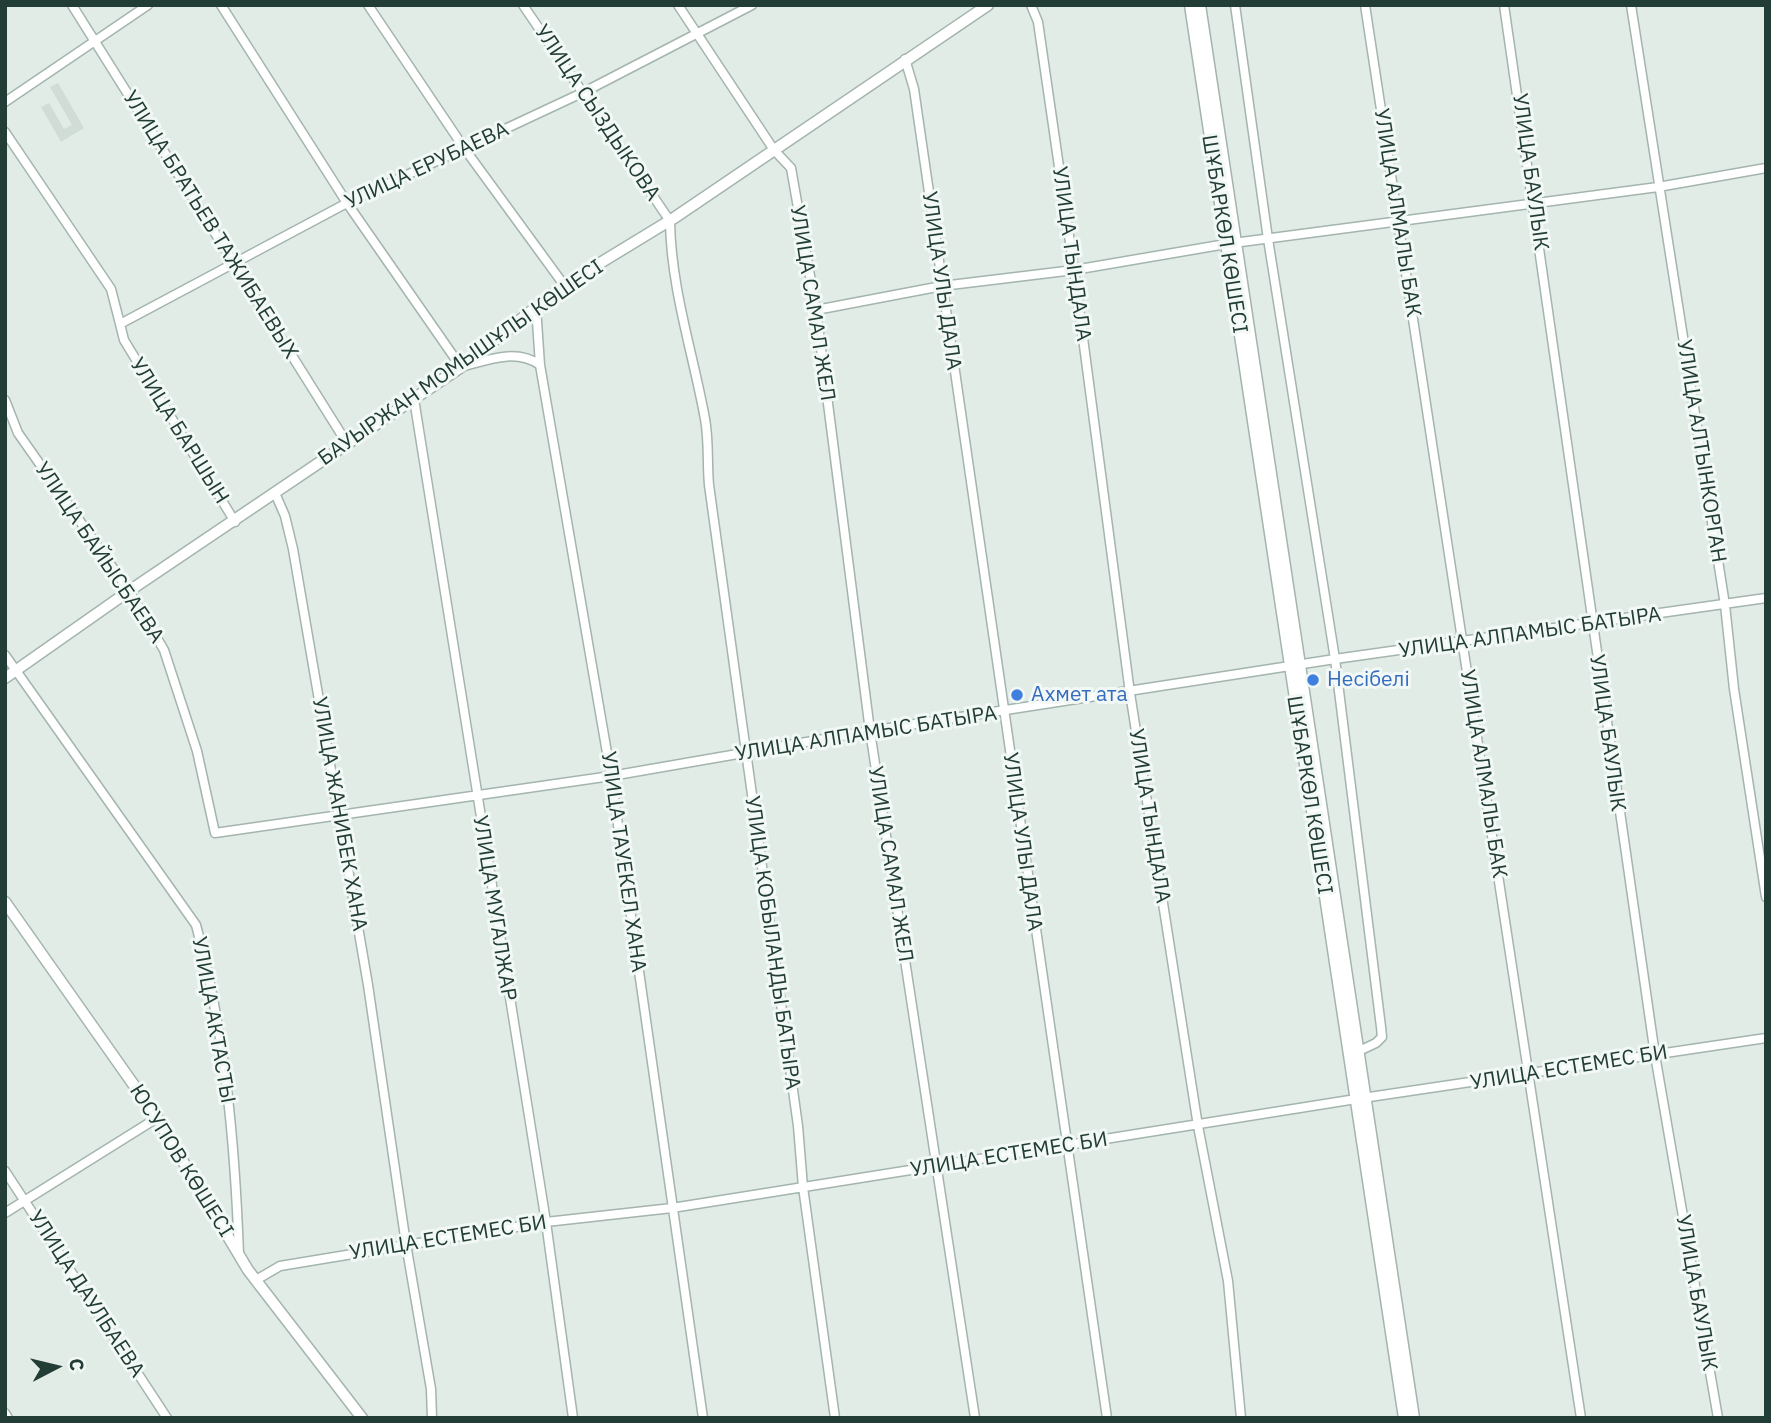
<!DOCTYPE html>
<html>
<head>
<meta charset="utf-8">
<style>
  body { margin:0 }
  #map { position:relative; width:1771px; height:1423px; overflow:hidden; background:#e1ece7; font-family:"IBM Plex Sans",sans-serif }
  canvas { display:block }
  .frame { position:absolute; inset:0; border:7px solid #223d35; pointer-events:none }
  .north { position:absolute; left:21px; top:1332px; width:70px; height:70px; -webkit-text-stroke:5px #f2f8f5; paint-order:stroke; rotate:83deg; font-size:19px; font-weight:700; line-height:28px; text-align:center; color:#223d35 }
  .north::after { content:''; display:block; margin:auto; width:24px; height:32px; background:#223d35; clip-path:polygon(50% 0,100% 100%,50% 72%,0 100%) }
</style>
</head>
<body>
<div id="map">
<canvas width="1771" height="1423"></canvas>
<div class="frame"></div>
<div class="north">С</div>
</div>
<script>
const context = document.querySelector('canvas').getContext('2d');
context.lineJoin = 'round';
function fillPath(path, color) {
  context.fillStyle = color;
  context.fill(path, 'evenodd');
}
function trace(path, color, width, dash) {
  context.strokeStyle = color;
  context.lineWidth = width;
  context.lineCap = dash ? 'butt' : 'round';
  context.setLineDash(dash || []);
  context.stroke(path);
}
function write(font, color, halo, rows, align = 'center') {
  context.font = font + ' "IBM Plex Sans",sans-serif';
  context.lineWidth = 6;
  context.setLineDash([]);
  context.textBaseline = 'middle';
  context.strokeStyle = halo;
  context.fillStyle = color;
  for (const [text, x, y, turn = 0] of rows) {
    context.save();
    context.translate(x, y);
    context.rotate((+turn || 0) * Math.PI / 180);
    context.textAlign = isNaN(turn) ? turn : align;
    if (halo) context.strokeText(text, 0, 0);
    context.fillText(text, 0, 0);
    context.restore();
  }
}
fillPath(new Path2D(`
  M58,83L84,128L61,142L41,107L49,103L64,129L72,125L50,87Z`), '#d0dcd6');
const minor = new Path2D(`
  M72,5L348,445
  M221,5L347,203L461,367C488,360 516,348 540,365
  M368,5L464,148L564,285
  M523,5L670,221C671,289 693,353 705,419C709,440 707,463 709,485L798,1126L803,1187L835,1418
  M678,5L774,150L791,168L816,310L870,731L975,1418
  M1031,5L1038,22L1074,270L1130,693L1198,1126L1228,1281L1241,1418
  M1235,5L1268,239L1335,659L1381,1027L1382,1037L1376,1043L1359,1051
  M1365,5L1581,1418
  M1504,5L1655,1055L1718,1418
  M1631,5L1725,605L1734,689L1766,897
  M905,59L914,89L1107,1418
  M5,102L148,5
  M5,132L111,289L120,324
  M536,307L540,365L611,776L703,1418
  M816,310L942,286L1074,270L1226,244L1658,187L1766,168
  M414,399L546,1222L573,1418
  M5,400L18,433L129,591L164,650L197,751L215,833L611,776L870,731L1335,659L1766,598
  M275,493L285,516L293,549L368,985L406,1244L431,1389L432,1418
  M235,522L124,340L120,324L347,203L584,92L752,5
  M5,655L196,925C225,1032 235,1144 239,1255
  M5,1171L167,1418
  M5,1213L157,1118
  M256,1280L280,1266L546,1222L672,1208L1356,1099L1766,1038
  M5,1413L8,1418`);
const tertiary = new Path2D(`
  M1190,5L1404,1418
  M1200,5L1414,1418
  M5,678L129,591L461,367L564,285L674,218L988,5
  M5,902L157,1118L248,1270L362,1418`);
trace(minor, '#a4b4ae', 11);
trace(tertiary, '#a4b4ae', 13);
trace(minor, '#fff', 8);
trace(tertiary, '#fff', 10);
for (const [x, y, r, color] of [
  [1313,680,7,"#3f7fe0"],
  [1017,695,7,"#3f7fe0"]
]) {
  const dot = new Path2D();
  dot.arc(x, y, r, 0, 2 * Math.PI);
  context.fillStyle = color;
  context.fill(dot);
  trace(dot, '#f2f8f5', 2.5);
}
write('21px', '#223d35', '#f2f8f5', [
  ["УЛИЦА СЫЗДЫКОВА",597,113,56],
  ["УЛИЦА ЕРУБАЕВА",427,166,-25],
  ["УЛИЦА БАУЛЫК",1530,172,82],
  ["УЛИЦА АЛМАЛЫ БАК",1397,213,81],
  ["УЛИЦА БРАТЬЕВ ТАЖИБАЕВЫХ",210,225,58],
  ["ШҰБАРКӨЛ КӨШЕСІ",1224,234,81],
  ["УЛИЦА ТЫНДАЛА",1071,254,82],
  ["УЛИЦА УЛЫ ДАЛА",941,281,82],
  ["УЛИЦА САМАЛ ЖЕЛ",812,303,81],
  ["БАУЫРЖАН МОМЫШҰЛЫ КӨШЕСІ",461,363,-35],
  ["УЛИЦА БАРШЫН",179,431,58],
  ["УЛИЦА АЛТЫНКОРГАН",1701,451,81],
  ["УЛИЦА БАЙЫСБАЕВА",99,553,56],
  ["УЛИЦА АЛПАМЫС БАТЫРА",1530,633,-8],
  ["УЛИЦА БАУЛЫК",1607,733,82],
  ["УЛИЦА АЛПАМЫС БАТЫРА",866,734,-9],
  ["УЛИЦА АЛМАЛЫ БАК",1483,774,81],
  ["ШҰБАРКӨЛ КӨШЕСІ",1309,795,81],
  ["УЛИЦА ЖАНИБЕК ХАНА",339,814,80],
  ["УЛИЦА ТЫНДАЛА",1149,816,81],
  ["УЛИЦА УЛЫ ДАЛА",1022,842,82],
  ["УЛИЦА ТАУЕКЕЛ ХАНА",623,862,82],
  ["УЛИЦА САМАЛ ЖЕЛ",890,864,81],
  ["УЛИЦА МУГАЛЖАР",494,908,81],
  ["УЛИЦА КОБЫЛАНДЫ БАТЫРА",772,943,82],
  ["УЛИЦА АКТАСТЫ",213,1020,80],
  ["УЛИЦА ЕСТЕМЕС БИ",1569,1068,-9],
  ["УЛИЦА ЕСТЕМЕС БИ",1009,1155,-9],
  ["ЮСУПОВ КӨШЕСІ",181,1161,58],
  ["УЛИЦА ЕСТЕМЕС БИ",448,1238,-9],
  ["УЛИЦА БАУЛЫК",1696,1293,80],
  ["УЛИЦА ДАУЛБАЕВА",86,1294,57]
]);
write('21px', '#366cbe', '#f2f8f5', [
  ["Несібелі",1327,680],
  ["Ахмет ата",1031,695]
], 'left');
</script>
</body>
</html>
